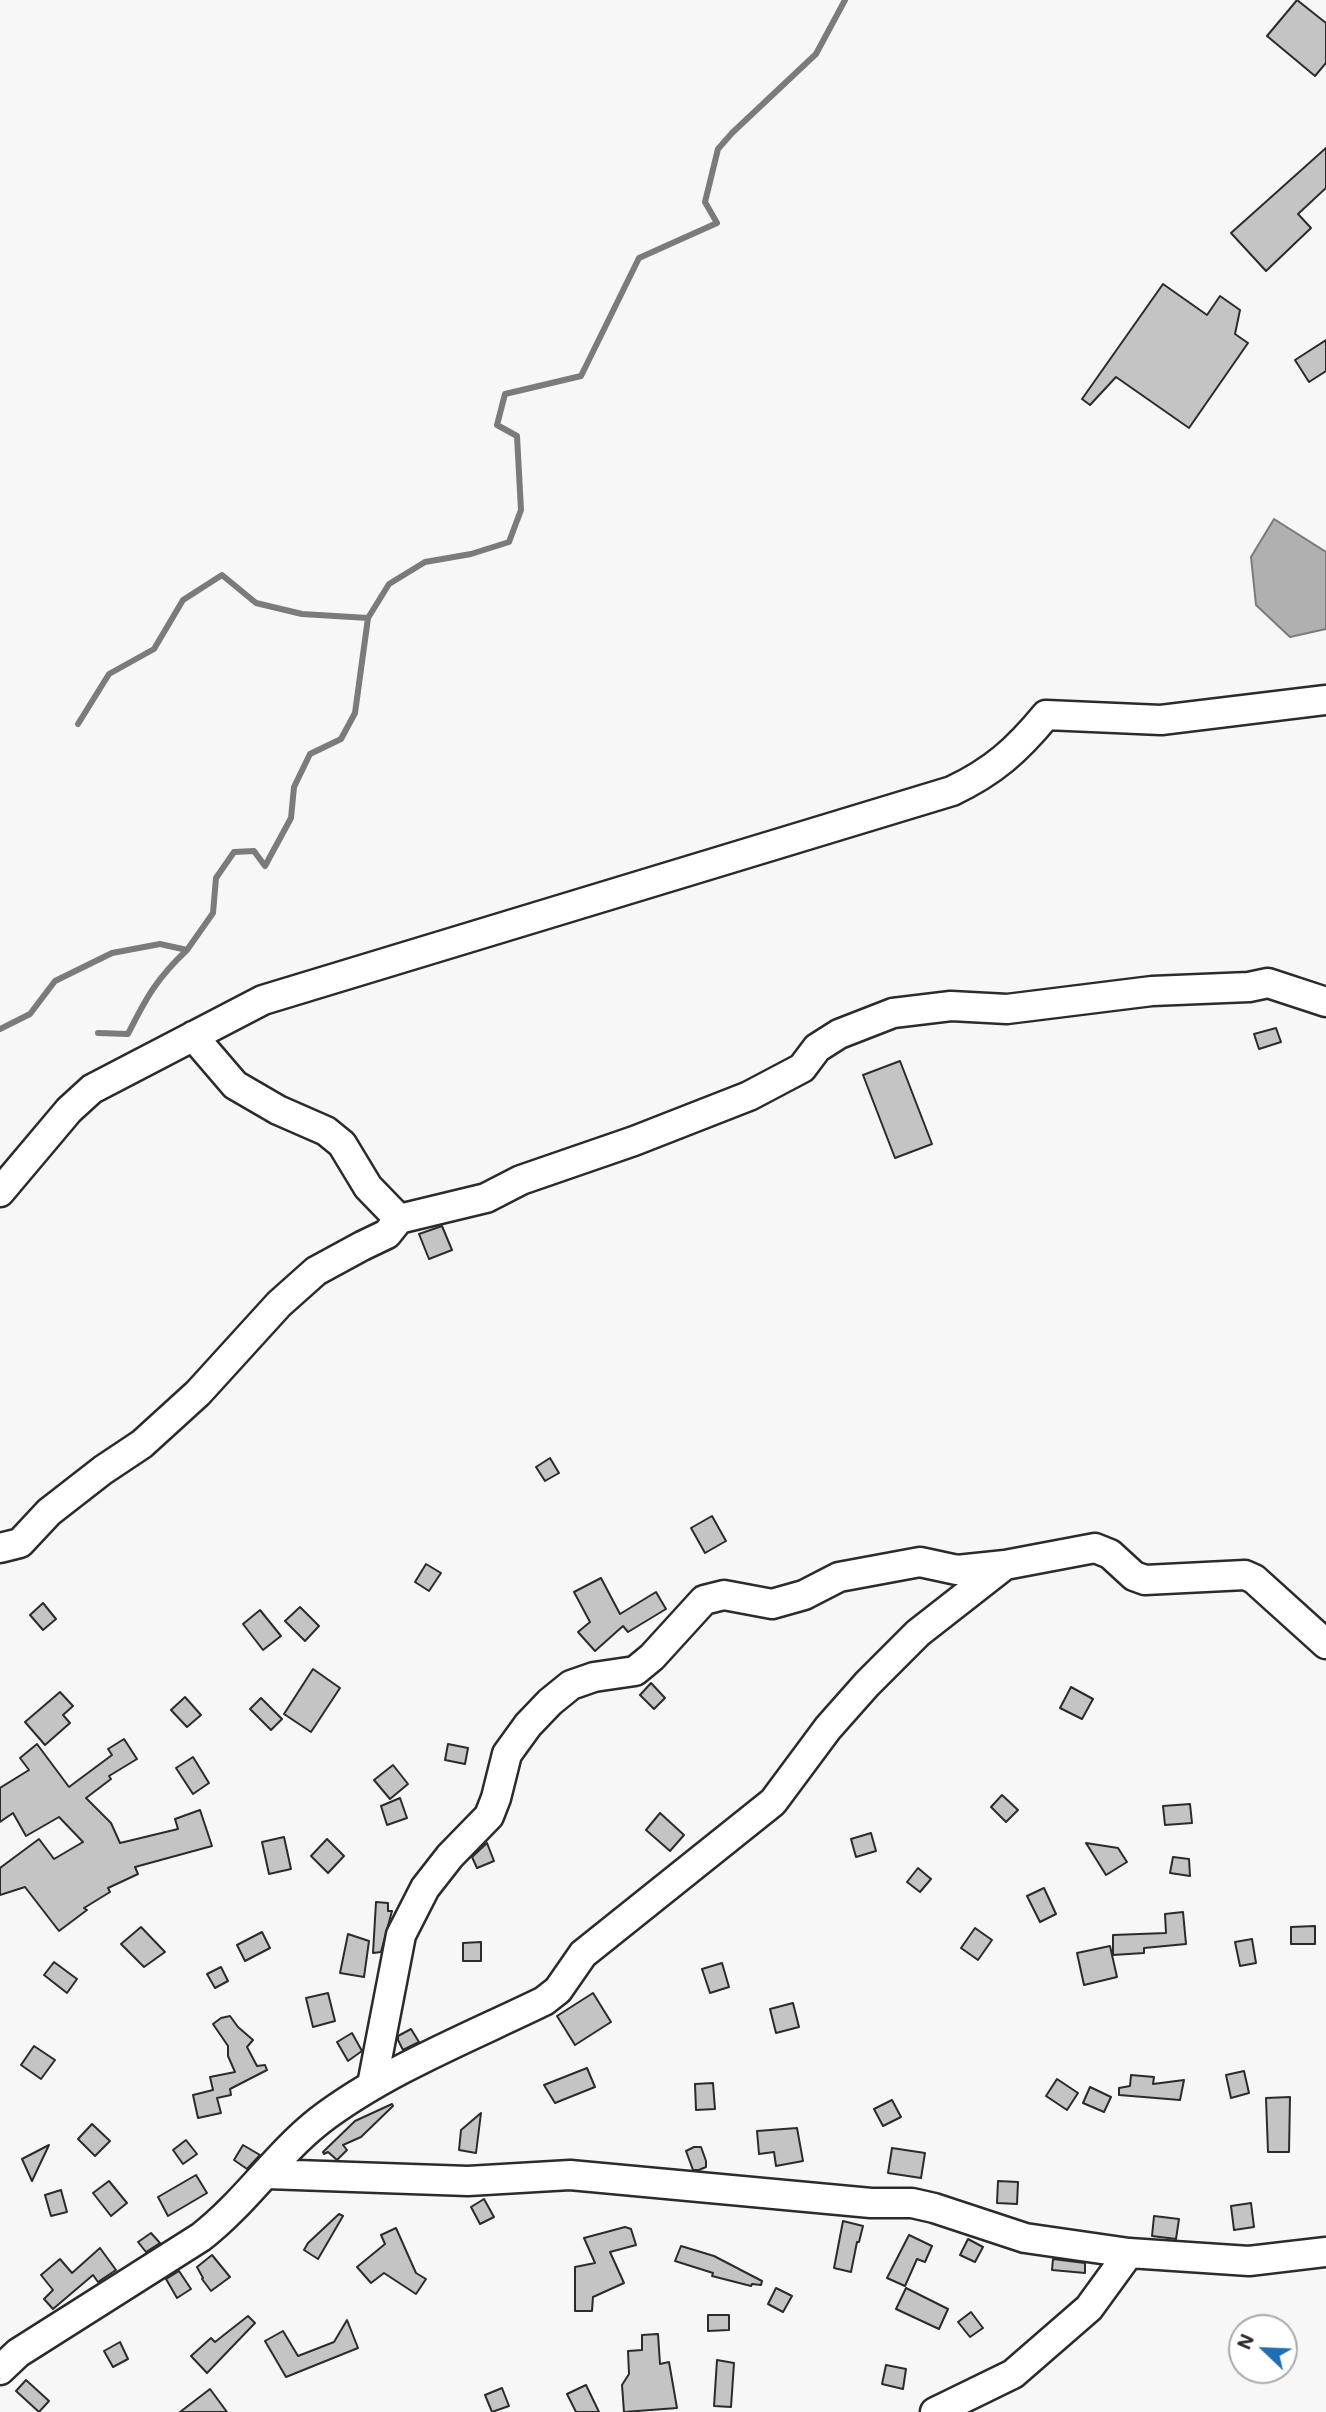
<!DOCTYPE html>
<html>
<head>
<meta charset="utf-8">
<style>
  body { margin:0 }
  #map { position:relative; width:1326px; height:2412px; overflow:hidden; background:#f7f7f7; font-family:Mali,sans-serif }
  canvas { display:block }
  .north { position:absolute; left:1228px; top:2314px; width:70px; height:70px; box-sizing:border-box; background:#fff; border:2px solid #aaa; border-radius:50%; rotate:293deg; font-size:19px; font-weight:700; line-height:28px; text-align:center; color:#2b2b2b }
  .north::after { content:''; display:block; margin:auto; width:24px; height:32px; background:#1f6fb2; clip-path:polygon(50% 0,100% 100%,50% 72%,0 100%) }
</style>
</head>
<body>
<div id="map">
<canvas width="1326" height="2412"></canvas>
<div class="north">N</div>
</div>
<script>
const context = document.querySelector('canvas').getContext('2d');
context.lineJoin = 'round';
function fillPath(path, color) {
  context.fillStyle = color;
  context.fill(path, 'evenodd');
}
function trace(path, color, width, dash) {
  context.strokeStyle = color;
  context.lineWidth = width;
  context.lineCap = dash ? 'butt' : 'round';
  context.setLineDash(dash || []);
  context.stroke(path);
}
const water = new Path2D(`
  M1274,519L1326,552V629L1290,637L1256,605L1251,557Z`);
fillPath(water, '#b0b0b0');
trace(water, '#7b7b7b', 2);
trace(new Path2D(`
  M78,724L109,674L154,649L183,600L222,575L256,603L302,614L368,618
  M0,1029L30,1014L55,981L112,953L160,944L187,950L213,913L216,878L234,852L254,851L265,866L291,818L294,787L310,754L341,739L355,713L368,618L389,584L425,562L471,554L509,542L521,510L517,436L497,425L505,394L581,376L639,258L717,223L705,202L718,149L732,133L816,54L845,0
  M98,1033L128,1034C146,998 157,978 187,950`), '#7b7b7b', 6);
const building = new Path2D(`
  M1297,0L1326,23V63L1315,76L1267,36Z
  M1326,148V188L1298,214L1311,228L1266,271L1231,233Z
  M1163,284L1207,315L1220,296L1240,310L1235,334L1248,343L1189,428L1116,377L1090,405L1082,399Z
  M1326,340V371L1309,382L1295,360Z
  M1276,1028L1281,1042L1259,1049L1254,1034Z
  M900,1061L932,1144L895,1158L863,1075Z
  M442,1226L452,1250L429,1259L419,1234Z
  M550,1458L559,1473L545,1481L536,1467Z
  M712,1516L726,1541L705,1553L691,1528Z
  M426,1564L441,1573L429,1591L415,1582Z
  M601,1578L620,1614L656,1592L666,1609L628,1632L623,1626L595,1651L578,1632L590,1622L574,1592Z
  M43,1603L56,1619L43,1630L30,1615Z
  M300,1607L319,1626L305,1641L285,1621Z
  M260,1610L281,1636L263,1650L243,1624Z
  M313,1669L340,1688L311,1732L284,1714Z
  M651,1683L665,1698L654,1709L640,1695Z
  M1071,1687L1093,1699L1082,1719L1060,1708Z
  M60,1692L73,1706L63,1715L70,1723L45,1745L25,1722Z
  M185,1697L201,1715L187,1727L171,1710Z
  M261,1698L282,1719L271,1730L250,1709Z
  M124,1739L137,1759L109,1776L111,1779L86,1798L111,1823L120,1843L178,1829L175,1819L200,1810L212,1846L135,1867L138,1874L108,1888L110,1892L84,1908L87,1910L59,1931L25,1887L0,1895V1868L39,1839L54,1859L83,1842L59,1817L26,1836L13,1813L0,1822V1788L29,1770L20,1758L37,1744L69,1787L112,1755L108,1749Z
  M448,1744L468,1748L465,1764L445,1760Z
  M193,1757L209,1783L193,1794L176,1768Z
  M393,1765L408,1784L390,1799L374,1780Z
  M1002,1795L1018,1810L1006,1822L991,1807Z
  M400,1798L407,1818L387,1825L381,1806Z
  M1190,1804L1192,1823L1165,1825L1163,1806Z
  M660,1813L684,1835L670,1851L646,1830Z
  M871,1833L876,1851L856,1857L851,1839Z
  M284,1837L291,1869L269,1874L262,1842Z
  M327,1839L344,1856L328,1873L311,1856Z
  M487,1843L494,1861L477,1868L472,1857Z
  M1086,1843L1118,1848L1127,1862L1106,1875Z
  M1173,1857L1189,1859L1190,1876L1170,1873Z
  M918,1868L931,1879L920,1892L907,1882Z
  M1044,1888L1056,1914L1040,1922L1027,1896Z
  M376,1902L388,1903V1911H392L381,1952L373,1953Z
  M1183,1912L1186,1944L1144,1948V1953L1113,1955V1935L1166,1933L1165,1914Z
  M1315,1926V1944H1291V1927Z
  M141,1927L165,1952L144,1967L121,1944Z
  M975,1928L992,1940L978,1960L961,1948Z
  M262,1932L270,1948L245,1961L237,1945Z
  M348,1934L369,1941L364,1977L340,1973Z
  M1252,1939L1256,1963L1240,1966L1235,1942Z
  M481,1942V1961H463V1943Z
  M1110,1946L1117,1977L1084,1985L1077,1953Z
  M54,1962L77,1979L67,1993L44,1975Z
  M722,1963L729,1987L710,1993L702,1969Z
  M221,1967L228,1981L215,1988L207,1974Z
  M328,1993L335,2021L313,2027L306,1998Z
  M593,1993L611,2022L575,2045L557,2016Z
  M793,2003L799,2027L776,2033L770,2009Z
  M230,2016L238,2027L253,2040L247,2047L257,2066L265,2065L267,2070L230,2089L231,2095L217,2098L221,2113L198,2118L193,2095L213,2090L210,2077L235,2072L228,2056V2046L213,2024L221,2018Z
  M411,2029L419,2042L403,2050L398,2040V2036Z
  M352,2033L362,2051L348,2061L337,2042Z
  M34,2046L55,2060L41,2079L21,2065Z
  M587,2068L595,2087L555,2103L544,2085Z
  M1244,2071L1249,2093L1231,2098L1226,2075Z
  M1131,2075L1154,2077L1153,2084L1184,2080L1180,2100L1119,2095V2088L1130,2086Z
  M1057,2079L1078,2093L1067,2110L1046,2096Z
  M713,2083L715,2109L696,2110L695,2084Z
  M1090,2087L1111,2097L1104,2112L1083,2103Z
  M1290,2097L1289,2152H1268L1266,2098Z
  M892,2100L901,2117L883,2126L874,2109Z
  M392,2104L393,2106L361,2137L343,2145L347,2150L337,2160L328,2152L324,2154L323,2152L355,2121Z
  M481,2113L476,2153L459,2150L461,2130Z
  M92,2124L110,2141L95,2156L78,2139Z
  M797,2128L803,2161L776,2166L774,2152L759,2154L757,2131Z
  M186,2140L197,2154L183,2164L173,2150Z
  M49,2145L32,2181L22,2159Z
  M243,2145L260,2155L247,2169L234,2160Z
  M694,2147H701L706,2161V2167L699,2170H693L686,2151Z
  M892,2148L925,2153L921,2178L888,2173Z
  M196,2175L207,2193L168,2216L158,2197Z
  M109,2181L127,2203L111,2216L93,2193Z
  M998,2181L1018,2182L1017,2204L997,2203Z
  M61,2190L67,2212L51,2216L45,2195Z
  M484,2199L494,2217L480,2224L471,2207Z
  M1251,2203L1254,2227L1234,2230L1231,2206Z
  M339,2214L343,2216L318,2259L304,2250L308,2243Z
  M1154,2216L1179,2219L1176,2239L1152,2236Z
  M843,2221L863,2226L859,2242H857L851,2272L834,2268Z
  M625,2227L631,2229L636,2245L610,2252L624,2283L593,2297L592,2311H575V2267L595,2263L584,2238Z
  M396,2228L416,2273L426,2279L416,2294L384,2273L371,2283L357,2267L385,2244L381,2235Z
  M151,2233L160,2243L146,2252L138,2242Z
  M909,2235L932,2246L925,2262L917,2259L905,2286L887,2278Z
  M968,2239L983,2247L975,2262L960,2255Z
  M681,2246L714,2256L762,2281L761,2285L752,2284L751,2286L712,2276L713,2273L675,2261Z
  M100,2248L116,2270L98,2282L93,2275L53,2309L44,2299L53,2290L41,2275L60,2259L72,2273Z
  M212,2255L230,2277L211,2291L202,2279L203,2278L197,2267Z
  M1053,2259L1085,2263V2273L1052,2270Z
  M179,2271L191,2289L177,2298L166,2279Z
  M776,2288L792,2296L783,2312L768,2304Z
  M906,2288L948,2309L939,2329L896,2309Z
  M971,2312L983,2328L970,2337L958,2322Z
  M708,2315H729V2330L708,2331Z
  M248,2316L255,2323L207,2373L191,2356L211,2338L215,2342Z
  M347,2320L358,2348L286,2377L265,2341L283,2331L298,2356L334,2342Z
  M658,2334L660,2364L669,2362L677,2408L624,2412L622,2385L629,2374L628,2351L642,2350V2335Z
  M120,2342L128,2359L113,2367L104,2351Z
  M717,2360L734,2363L731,2407L714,2406Z
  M886,2365L906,2369L903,2389L882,2384Z
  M26,2380L49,2401L39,2412L16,2391Z
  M586,2385L599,2412H576L567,2394Z
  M502,2388L509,2406L492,2412L485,2395Z
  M210,2389L227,2412H180Z`);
fillPath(building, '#c4c4c4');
trace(building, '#2b2b2b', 2);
const minor = new Path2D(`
  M0,1192L69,1110L92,1089L263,1000L952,791C994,771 1017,750 1046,715L1161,720L1326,700
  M399,1219L486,1198L521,1180L634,1141L749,1096L802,1068L817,1048L839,1034L893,1013L951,1006L1007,1009L1152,991L1249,987L1268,983L1326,1002
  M0,1548L20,1543L49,1512L103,1470L142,1444L198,1393L279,1304L316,1271L362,1246L387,1234L399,1219L368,1187L342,1144L326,1131L278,1110L235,1085L193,1036
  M372,2085L401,1935L425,1888L450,1856L489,1816L496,1798L507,1754L528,1725L550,1702L571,1685L594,1677L635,1671L652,1657L704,1600L724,1595L772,1604L804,1595L839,1577L920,1562L957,1570L1005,1565L1095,1548L1110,1554L1134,1576L1145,1580L1245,1575L1254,1579L1326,1644
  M267,2174L468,2181L570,2175L871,2203H912L934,2208L1025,2238L1129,2253L1249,2261L1326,2252
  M0,2370L18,2353L201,2237C245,2203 276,2155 319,2121C384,2071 470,2037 544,2001L558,1990L583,1954L773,1802L828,1728L867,1684L918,1633L1005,1565
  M935,2412L1013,2374L1089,2308L1129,2253`);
trace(minor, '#2b2b2b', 33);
trace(minor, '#fff', 28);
</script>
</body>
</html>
